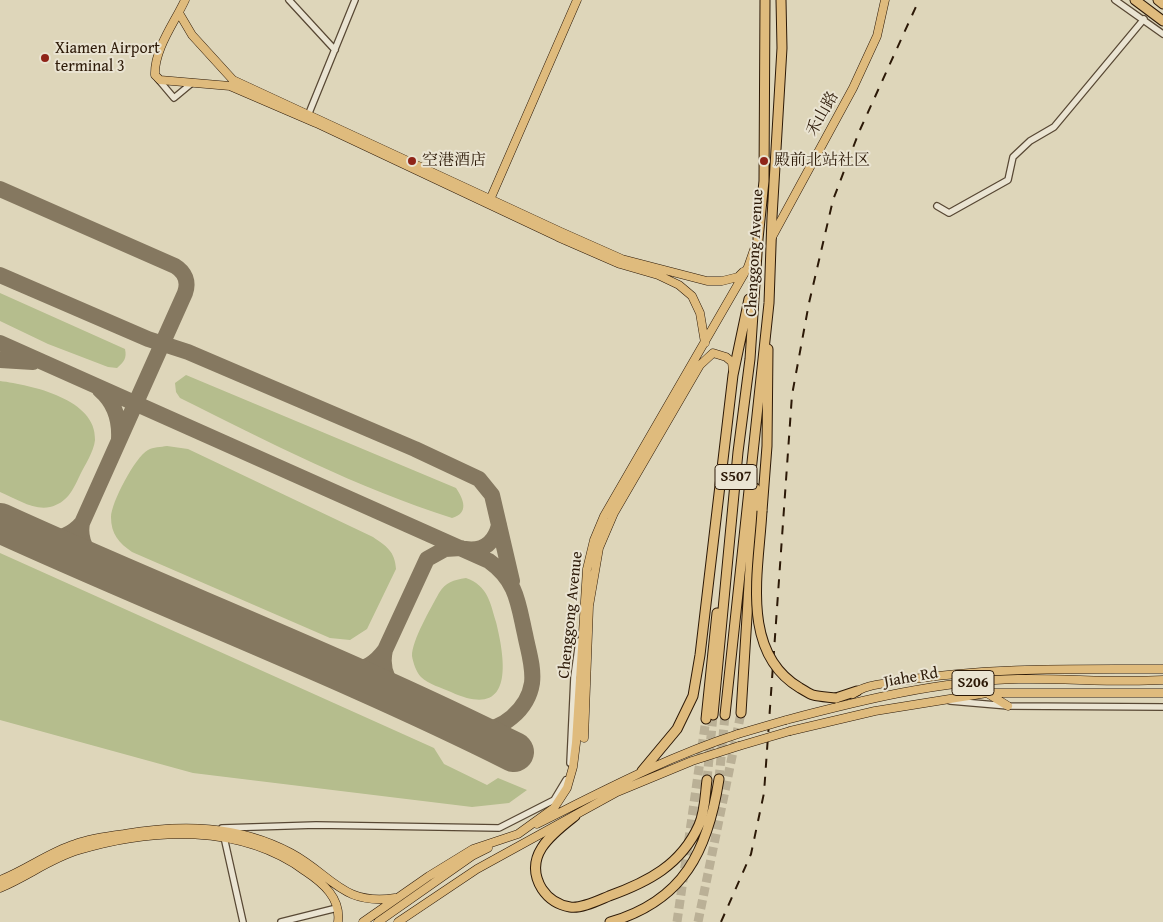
<!DOCTYPE html>
<html>
<head>
<meta charset="utf-8">
<style>
  body { margin:0 }
  canvas { display:block; background:#ded6ba }
</style>
</head>
<body>
<canvas width="1163" height="922"></canvas>
<script>
const context = document.querySelector('canvas').getContext('2d');
context.lineJoin = 'round';
function fillPath(path, color) {
  context.fillStyle = color;
  context.fill(path, 'evenodd');
}
function trace(path, color, width, dash) {
  context.strokeStyle = color;
  context.lineWidth = width;
  context.lineCap = dash ? 'butt' : 'round';
  context.setLineDash(dash || []);
  context.stroke(path);
}
function write(font, color, halo, rows, align = 'center') {
  context.font = font + ' "Gentium Book Plus","Noto Serif SC",serif';
  context.lineWidth = 4;
  context.setLineDash([]);
  context.textBaseline = 'middle';
  context.strokeStyle = halo;
  context.fillStyle = color;
  for (const [text, x, y, turn = 0] of rows) {
    context.save();
    context.translate(x, y);
    context.rotate((+turn || 0) * Math.PI / 180);
    context.textAlign = isNaN(turn) ? turn : align;
    if (halo) context.strokeText(text, 0, 0);
    context.fillText(text, 0, 0);
    context.restore();
  }
}
fillPath(new Path2D(`
  M0,293L125,349C127,358 124,362 117,368L108,367L48,344L0,321Z
  M186,375L456,488C464,500 469,513 452,518C360,489 266,441 180,398L176,392L175,383Z
  M0,381C31,385 97,399 95,440C94,451 85,465 80,475C73,490 67,503 50,507C34,511 15,498 0,492Z
  M167,446L188,449L373,537C386,546 395,551 396,569L367,629L350,640L330,638L132,552C119,543 111,534 111,517C111,503 135,457 148,450C153,447 161,447 167,446Z
  M0,553L434,748L444,764L487,785L498,778L527,790L509,803L472,807L193,773L0,720Z
  M466,578C488,586 490,602 496,622C506,662 514,721 451,692C442,688 428,684 421,677C416,672 413,662 412,656C412,640 431,608 439,593C446,582 453,580 466,578Z`), '#b5bd8d');
trace(new Path2D(`
  M0,189L175,266C185,272 189,282 185,293L82,523
  M0,275L148,339L188,352L415,449L479,479L492,495L512,581
  M0,343L489,561C517,581 518,603 525,634C528,650 534,667 532,683C528,709 502,732 475,730C464,729 453,723 443,718C414,706 376,688 385,650C359,685 333,667 300,652
  M0,360L33,362
  M100,390C115,403 120,420 119,439
  M37,540C54,541 71,536 82,523C78,543 90,558 105,570
  M465,549C484,552 495,542 499,525
  M385,650L427,559L445,549L461,548`), '#857860', 16);
trace(new Path2D(`
  M0,523C171,601 346,668 514,752`), '#857860', 40);
trace(new Path2D(`
  M719,779L725,715
  M707,780L713,715
  M677,922L706,719
  M698,922L741,713`), '#bab096', 9, [9, 4.5]);
const minor = new Path2D(`
  M289,0L335,50
  M1115,0L1163,34
  M158,79L174,98L192,83
  M309,113L355,0
  M937,206L949,213L1008,180L1013,157L1030,141L1054,127L1144,19
  M950,701L1008,706L1163,707
  M570,763L574,677L579,641
  M222,828L316,825L499,828L554,800L566,780
  M224,837L243,922
  M281,922L337,908`);
const major = new Path2D(`
  M185,0C175,22 154,49 155,75L160,80L230,86L316,123L558,237L620,264L658,275L679,285L692,296L700,313L705,343
  M179,13L192,35L233,80L561,232L622,259L707,281H722L738,277L743,272
  M489,202L577,0
  M772,237L853,88L877,36L885,0
  M987,693L1008,706
  M853,694C865,684 885,684 900,681C987,667 1075,669 1163,669
  M786,720C862,700 939,681 1018,679C1066,678 1115,683 1163,680
  M790,731L875,711L987,693H1163
  M584,738L589,606L599,548L614,513L700,365L713,353L726,357L732,362L733,371
  M537,824C603,791 667,757 738,734
  M0,880C26,870 49,852 75,844C91,838 108,836 124,834C182,824 238,825 291,853C332,875 342,906 395,898
  M0,888C27,877 51,858 79,850C152,828 241,824 305,871C323,883 341,898 338,922
  M363,922L429,876L473,849L518,834L554,808L567,788L573,767L576,743L587,569L594,540L604,516L748,267L756,244
  M378,922L472,856L488,848
  M398,922L477,869L617,792L692,761L739,746`);
const highway = new Path2D(`
  M1135,0L1163,21
  M1158,0L1163,4
  M762,511L767,446L768,349
  M836,698L857,691
  M741,713L755,488
  M713,715L738,452L750,359L758,239L764,181L765,0
  M725,715L769,303L772,217L782,48L781,0
  M706,719L717,613
  M642,771L677,729L693,696L700,655L733,375L749,299
  M575,816C552,834 522,856 542,889C548,898 558,905 570,907C581,909 599,900 609,896C648,882 681,865 699,825C705,812 705,795 707,780
  M610,922C684,901 708,850 719,779`);
trace(minor, '#584834', 8);
trace(major, '#2c1907', 9);
trace(highway, '#2c1907', 11);
trace(minor, '#eae4d2', 5.5);
trace(major, '#dfbb7d', 8);
trace(highway, '#dfbb7d', 9);
trace(new Path2D(`
  M721,922L751,854L764,793L792,395L809,303L833,200L859,132L919,0`), '#2c1907', 2, [9, 9]);
const majorBridge = new Path2D(`
  M738,734L786,720
  M739,746L790,731`);
const highwayBridge = new Path2D(`
  M762,511C759,569 739,652 800,688C804,690 809,694 813,695C820,697 829,697 836,698`);
trace(majorBridge, '#2c1907', 9, []);
trace(highwayBridge, '#2c1907', 11, []);
trace(majorBridge, '#dfbb7d', 8);
trace(highwayBridge, '#dfbb7d', 9);
for (const [x, y, r, color] of [
  [45,58,5,"#8f2418"],
  [412,161,5,"#8f2418"],
  [764,161,5,"#8f2418"]
]) {
  const dot = new Path2D();
  dot.arc(x, y, r, 0, 2 * Math.PI);
  context.fillStyle = color;
  context.fill(dot);
  trace(dot, '#eae4d2', 2);
}
for (const [x, y, w] of [
  [736,477,42],
  [973,683,42]
]) {
  const box = new Path2D();
  box.roundRect(x - w / 2, y - 12.5, w, 25, 4);
  context.fillStyle = '#eae4d2';
  context.fill(box);
  trace(box, '#2c1907', 1);
}
write('bold 15px', '#2c1907', null, [
  ["S507",736,477],
  ["S206",973,683]
]);
write('16px', '#2c1907', '#eae4d2', [
  ["Xiamen Airport",55,49],
  ["terminal 3",55,67],
  ["空港酒店",422,161],
  ["殿前北站社区",774,161]
], 'left');
write('16px', '#2c1907', '#eae4d2', [
  ["禾山路",823,114,-61],
  ["Chenggong Avenue",755,253,-87],
  ["Chenggong Avenue",571,615,-84],
  ["Jiahe Rd",911,678,-10]
]);
</script>
</body>
</html>
